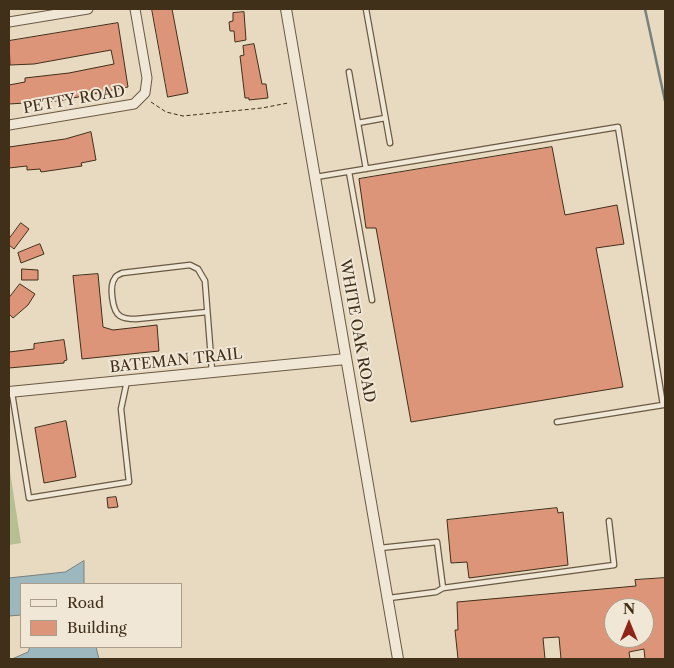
<!DOCTYPE html>
<html>
<head>
<meta charset="utf-8">
<style>
  body { margin:0 }
  #map { position:relative; width:674px; height:668px; overflow:hidden; background:#e8dac1; font-family:"Libre Caslon Text",serif }
  canvas { display:block }
  .frame { position:absolute; inset:0; border:10px solid #402f19; pointer-events:none }
  .legend { position:absolute; left:20px; top:583px; width:162px; height:65px; box-sizing:border-box; background:#f0e7d7; border:1px solid #aa9d8b; margin:0; padding:6px 9px; list-style:none; font-size:15px; color:#402f19 }
  .legend li { display:flex; align-items:center; gap:10px; height:25px }
  .legend b { width:25px; border:1px solid #aa9d8b }
  .north { position:absolute; left:604px; top:598px; width:50px; height:50px; box-sizing:border-box; background:#f0e7d7; border:1px solid #aa9d8b; border-radius:50%; rotate:0deg; font-size:14px; font-weight:700; line-height:20px; text-align:center; color:#402f19 }
  .north::after { content:''; display:block; margin:auto; width:18px; height:22px; background:#8f2418; clip-path:polygon(50% 0,100% 100%,50% 72%,0 100%) }
</style>
</head>
<body>
<div id="map">
<canvas width="674" height="668"></canvas>
<div class="frame"></div>
<ul class="legend">
<li><b style="height:6px;background:#f0e7d7"></b>Road</li>
<li><b style="height:14px;background:#dd957a"></b>Building</li>
</ul>
<div class="north">N</div>
</div>
<script>
const context = document.querySelector('canvas').getContext('2d');
context.lineJoin = 'round';
function fillPath(path, color) {
  context.fillStyle = color;
  context.fill(path, 'evenodd');
}
function trace(path, color, width, dash) {
  context.strokeStyle = color;
  context.lineWidth = width;
  context.lineCap = dash ? 'butt' : 'round';
  context.setLineDash(dash || []);
  context.stroke(path);
}
function write(font, color, halo, rows, align = 'center') {
  context.font = font + ' "Libre Caslon Text",serif';
  context.lineWidth = 4;
  context.setLineDash([]);
  context.textBaseline = 'middle';
  context.strokeStyle = halo;
  context.fillStyle = color;
  for (const [text, x, y, turn = 0] of rows) {
    context.save();
    context.translate(x, y);
    context.rotate((+turn || 0) * Math.PI / 180);
    context.textAlign = isNaN(turn) ? turn : align;
    if (halo) context.strokeText(text, 0, 0);
    context.fillText(text, 0, 0);
    context.restore();
  }
}
fillPath(new Path2D(`
  M9,465L21,543L9,545Z`), '#b6bf92');
const water = new Path2D(`
  M84,561V584H21V615L9,616V578L65,572Z
  M30,647H96L99,659H12L28,652Z`);
fillPath(water, '#9db7bf');
trace(water, '#78817d', 1);
trace(new Path2D(`
  M645,9L665,101`), '#78817d', 2.5);
const building = new Path2D(`
  M152,9H172L188,93L168,97Z
  M244,12L246,40L235,42L234,31H230L229,22L233,21V13Z
  M118,23L128,87L58,101L9,104V85L25,82V78L69,73L114,64L111,50L34,64L10,65L9,41Z
  M254,44L262,84H266L268,98L249,100V98H245L240,56L244,55L243,46Z
  M91,132L96,160L81,163L82,166L41,172L40,169L27,170V166L9,168V147L65,139Z
  M552,147L565,215L617,205L624,244L596,248L623,387L411,422L376,228H366L359,179Z
  M21,223L29,229L14,249L9,245V239Z
  M40,244L44,254L21,263L18,253Z
  M22,269L38,270V280H22Z
  M98,274L103,327L113,330L157,325L159,351L82,359L73,276Z
  M20,284L35,294L28,305L13,318L9,314V298Z
  M64,340L67,360L64,361V363L9,368V352L34,349V344Z
  M66,421L76,477L44,483L35,428Z
  M116,497L118,507L108,508L107,498Z
  M557,508L558,513L563,512L568,565L469,578L467,562L451,563L447,520Z
  M665,578V659H645L644,649L629,652L630,659H561L559,637L543,638L545,659H458L455,630H458L457,602L636,586L635,580ZM614,608H644V638H614Z`);
fillPath(building, '#dd957a');
trace(building, '#402f19', 1);
const service = new Path2D(`
  M366,9L390,143
  M349,72L366,169
  M358,123L385,118
  M349,172L372,300
  M316,177L618,127L663,405L557,422
  M207,312L136,319C131,319 124,319 120,316C112,311 109,285 115,278C116,275 119,275 122,273L190,265L198,269L205,281L212,371
  M12,393L29,498L129,482L121,409L127,381
  M380,548L437,542L443,588L436,592L389,598
  M443,588L614,565L609,521`);
const minor = new Path2D(`
  M9,22L88,9
  M9,125L134,104L145,93L147,78L135,9`);
const tertiary = new Path2D(`
  M286,9L398,659
  M9,392L346,359`);
trace(service, '#6a5a43', 7);
trace(minor, '#6a5a43', 11);
trace(tertiary, '#6a5a43', 12);
trace(new Path2D(`
  M151,102L166,112L183,116L262,108L288,103`), '#402f19', 1, [4, 2.5]);
trace(service, '#f0e7d7', 4.5);
trace(minor, '#f0e7d7', 9);
trace(tertiary, '#f0e7d7', 10);
write('15px', '#402f19', '#f0e7d7', [
  ["PETTY ROAD",74,100,-10],
  ["WHITE OAK ROAD",357,331,80],
  ["BATEMAN TRAIL",176,361,-6]
]);
</script>
</body>
</html>
